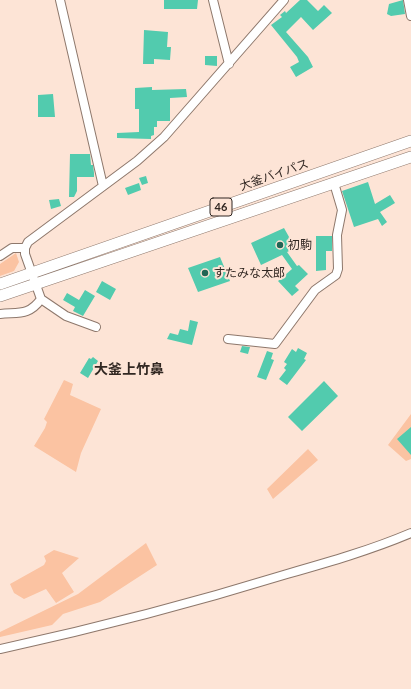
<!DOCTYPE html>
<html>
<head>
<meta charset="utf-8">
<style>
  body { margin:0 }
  canvas { display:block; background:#fde4d6 }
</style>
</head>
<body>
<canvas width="411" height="689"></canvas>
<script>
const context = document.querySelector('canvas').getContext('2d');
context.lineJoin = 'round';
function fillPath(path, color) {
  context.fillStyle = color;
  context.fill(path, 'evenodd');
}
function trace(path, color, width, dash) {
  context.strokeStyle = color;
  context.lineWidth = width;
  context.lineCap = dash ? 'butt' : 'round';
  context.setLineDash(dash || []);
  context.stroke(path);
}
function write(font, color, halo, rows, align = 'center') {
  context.font = font + ' Lato,"Noto Sans JP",sans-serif';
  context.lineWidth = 4;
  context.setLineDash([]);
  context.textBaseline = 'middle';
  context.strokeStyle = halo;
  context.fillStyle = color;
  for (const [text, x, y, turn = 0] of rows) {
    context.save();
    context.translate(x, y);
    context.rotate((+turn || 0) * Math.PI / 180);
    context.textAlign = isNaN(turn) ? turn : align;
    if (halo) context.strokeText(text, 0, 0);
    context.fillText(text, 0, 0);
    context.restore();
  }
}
fillPath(new Path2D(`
  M16,253L19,262L14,271L0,276V264Z
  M64,380L73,384L70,395L101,409L81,453L76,472L34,446L45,428L47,422L44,419Z
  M411,414V459L406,461L388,445Z
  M308,449L318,460L273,499L267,489Z
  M146,543L157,565L100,602L63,614L52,625L0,637V632L78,594Z
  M54,550L79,558L62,573L74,592L56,603L46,589L24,599L14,593L10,584L44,565L46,561L44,556Z`), '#fbc3a2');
fillPath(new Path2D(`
  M164,0H198L197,9H164Z
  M300,0H307L318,11L324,5L332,13L313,30L301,17L286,32L308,57L313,67L296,77L290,67L299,62L297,57L271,25L282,17L280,15L285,11L286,13Z
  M403,0L405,14L391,16L387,14L389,4Z
  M144,30L168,32L167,47H171L170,60L154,59V64H143Z
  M205,56H217V66L205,65Z
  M152,87V90L186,89L187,97L170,98V121H157V127H154V135L151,136V139L117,138V133L139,132V109H135V88Z
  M53,94L55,117H38V95Z
  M70,154H90L91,165H93L94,173V177H77V191L74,197H69Z
  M146,176L148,183L142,185L139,178Z
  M368,182L375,204L390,195L395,203L380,212L387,222L382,226L378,219L354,227L342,191Z
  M139,183L141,190L128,195L125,188Z
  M59,199L61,206L51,209L49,200Z
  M284,228L293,244L305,242L306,244L287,252L297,266L299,265L308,274L295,286L299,290L292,296L278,281L292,269L282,255L261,265L251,243Z
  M316,236H332V251H326V270L316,271Z
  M220,257L230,281L198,292L188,268Z
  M102,281L116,289L110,300L96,292Z
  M85,290L95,296L83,316L73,311L75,307L63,300L67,293L79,300Z
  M190,320L198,322L192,345L167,339L170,333L178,335L180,329L188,331Z
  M242,346L250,347L248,354L240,352Z
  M298,348L307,353L304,359L306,360L287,385L279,379L286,370L284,368L287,364L284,362L292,349L296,352Z
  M267,351L273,353L271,359L274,360L266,380L257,377Z
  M93,357L98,361L88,378L80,373L89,358L91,359Z
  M324,381L338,396L302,431L288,417Z
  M411,427V455L397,439Z`), '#52cbae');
const minor = new Path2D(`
  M60,0L103,186
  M213,0L229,64
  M408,0L411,16
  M0,256L12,248H25
  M41,299L66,316L96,327
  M0,314C18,312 29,316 41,299L25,254V248L28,242L137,161L164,137L284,0
  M228,339L275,344L315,290L336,275L338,269L337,235L342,210L334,183
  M0,649C97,628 193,603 287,574C329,562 371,550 411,533`);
const highway = new Path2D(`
  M0,284L411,141
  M0,296L411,157`);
trace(minor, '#8e786c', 10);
trace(highway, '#8e786c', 12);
trace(minor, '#fff', 8);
trace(highway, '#fff', 11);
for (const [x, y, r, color] of [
  [280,245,4,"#226555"],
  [205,273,4,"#226555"]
]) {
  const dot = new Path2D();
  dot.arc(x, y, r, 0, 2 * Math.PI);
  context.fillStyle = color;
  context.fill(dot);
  trace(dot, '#fde4d6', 1.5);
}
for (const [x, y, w] of [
  [221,207,22]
]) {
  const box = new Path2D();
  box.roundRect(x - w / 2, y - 9, w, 18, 3);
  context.fillStyle = '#fde4d6';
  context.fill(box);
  trace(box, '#312722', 1);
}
write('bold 11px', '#312722', null, [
  ["46",221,207]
]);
write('12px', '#312722', '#fde4d6', [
  ["大釜バイパス",274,175,-19]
]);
write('12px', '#312722', '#fde4d6', [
  ["初駒",288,245],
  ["すたみな太郎",213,273]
], 'left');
write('bold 14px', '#312722', '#fde4d6', [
  ["大釜上竹鼻",129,369]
]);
</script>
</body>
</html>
